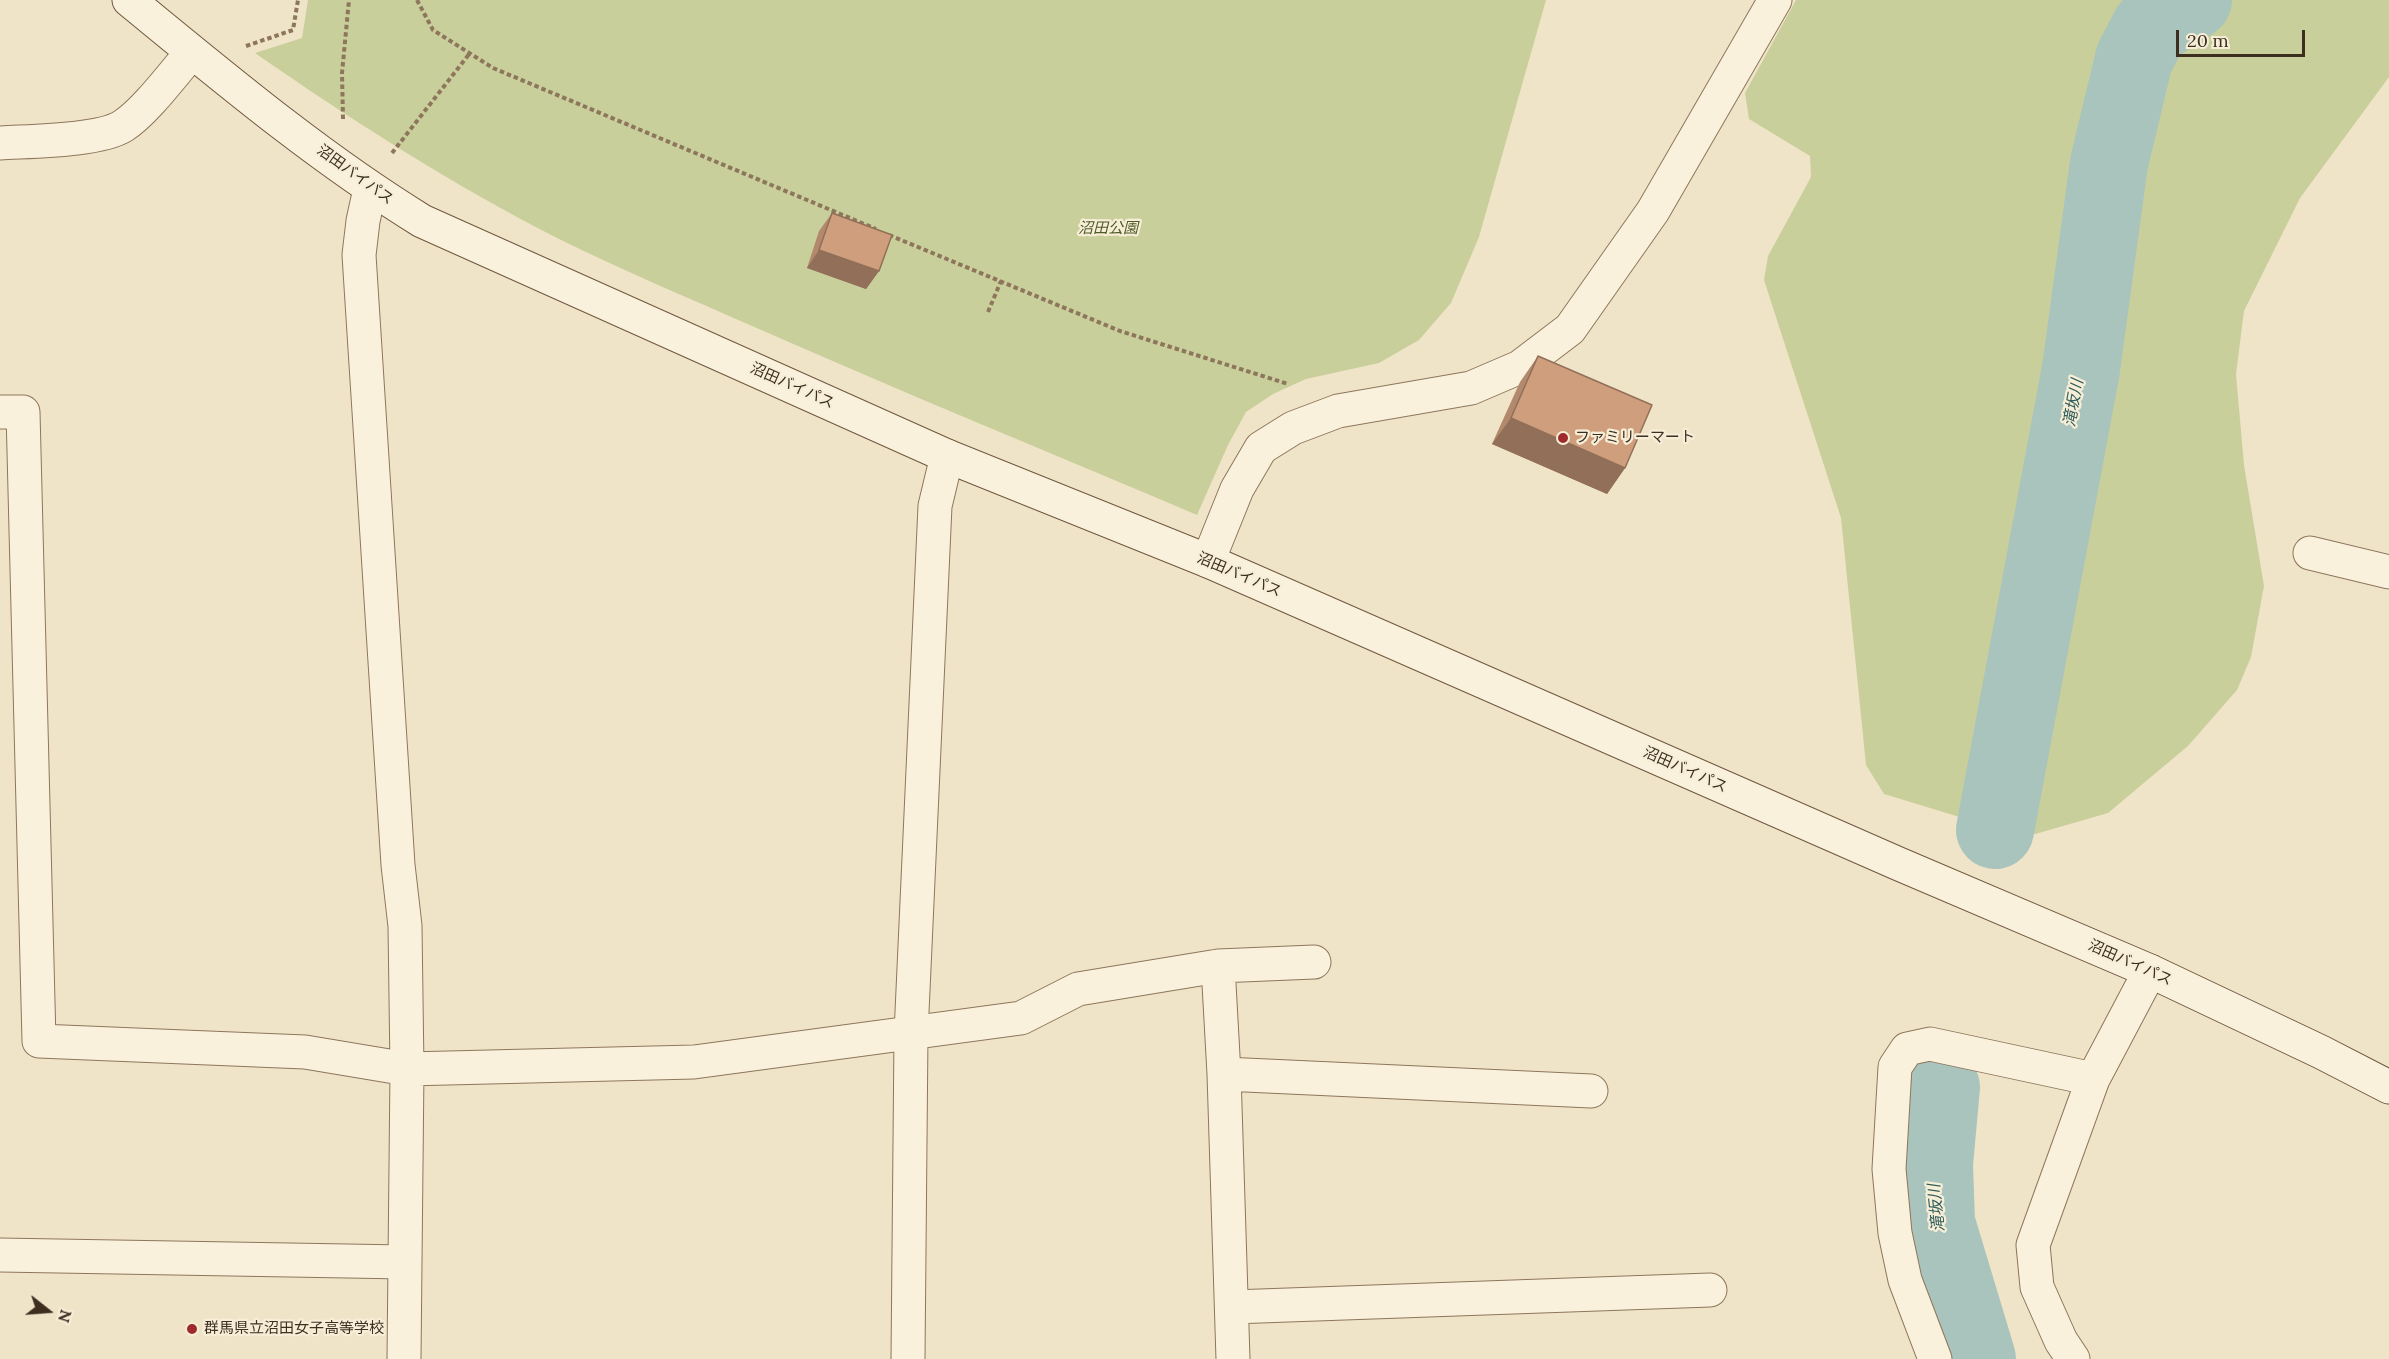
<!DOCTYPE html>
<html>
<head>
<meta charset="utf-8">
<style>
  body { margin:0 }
  #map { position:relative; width:2389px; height:1359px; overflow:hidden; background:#f0e4c8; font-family:Lora,serif }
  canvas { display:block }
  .north { position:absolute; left:18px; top:1281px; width:60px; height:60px; -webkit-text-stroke:4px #f7eed8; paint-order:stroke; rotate:107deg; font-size:16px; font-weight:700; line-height:24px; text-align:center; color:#3d2e20 }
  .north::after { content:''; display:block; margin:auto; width:21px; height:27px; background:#3d2e20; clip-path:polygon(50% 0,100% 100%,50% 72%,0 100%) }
  .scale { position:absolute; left:2176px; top:30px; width:129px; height:27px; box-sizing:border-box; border:3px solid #3d2e20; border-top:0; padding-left:8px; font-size:18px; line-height:21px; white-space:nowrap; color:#3d2e20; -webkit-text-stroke:4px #f7eed8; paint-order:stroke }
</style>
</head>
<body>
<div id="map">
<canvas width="2389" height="1359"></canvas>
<div class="north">N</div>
<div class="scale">20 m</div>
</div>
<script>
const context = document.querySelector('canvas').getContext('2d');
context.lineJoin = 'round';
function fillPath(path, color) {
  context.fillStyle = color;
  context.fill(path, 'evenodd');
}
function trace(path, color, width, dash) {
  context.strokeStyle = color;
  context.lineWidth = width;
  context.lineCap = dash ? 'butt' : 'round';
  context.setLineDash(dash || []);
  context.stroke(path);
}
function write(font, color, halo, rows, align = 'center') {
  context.font = font + ' Lora,"Noto Sans JP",serif';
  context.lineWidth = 4.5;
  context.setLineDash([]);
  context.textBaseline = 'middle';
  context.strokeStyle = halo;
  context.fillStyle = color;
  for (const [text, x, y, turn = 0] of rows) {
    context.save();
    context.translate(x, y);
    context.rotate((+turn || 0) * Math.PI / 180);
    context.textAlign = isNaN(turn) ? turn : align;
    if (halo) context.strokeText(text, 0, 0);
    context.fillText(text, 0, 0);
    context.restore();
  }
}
fillPath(new Path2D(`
  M308,0H1546L1479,237L1451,303L1419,340L1379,363L1306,379L1273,394L1246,412L1228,445L1197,515C1051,453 904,393 759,329C693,300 626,272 561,240C454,186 353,121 255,53L302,38Z
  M1796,0H2389V77L2300,198L2244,311L2236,374L2244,465L2264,586L2251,657L2237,690L2188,746L2108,813L2025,837L1884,794L1866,765L1841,518L1764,280L1768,256L1811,177L1810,156L1749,119L1745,93Z`), '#c9cf9b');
trace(new Path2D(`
  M1995,830L2081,369L2109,163L2134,59L2150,28L2193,0
  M1941,1087L1934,1164L1936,1223L1977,1359`), '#a9c4bc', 78);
const street = new Path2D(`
  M0,143C30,141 99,141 123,126C145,112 174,73 192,52
  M370,189L363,221L359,255L398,865L405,926L407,1069L404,1359
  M0,412H23L39,1041L305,1052L407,1069L694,1062L1021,1018L1078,989L1218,966L1314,962
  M2310,553L2389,572
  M1208,561L1237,489L1261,448L1293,428L1338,411L1471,388L1520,367L1570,329L1653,211L1775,0
  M1218,966L1224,1074L1233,1359
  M1224,1074L1591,1091
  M0,1255L405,1262
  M1232,1307L1710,1290
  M908,1359L911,1034L935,506L947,456
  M1935,1359L1905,1280L1895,1233L1889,1169L1895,1067L1907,1049L1930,1044L2093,1079
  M2073,1359L2061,1341L2037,1287L2033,1245L2093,1079L2150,971`);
const secondary = new Path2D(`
  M129,0C223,77 318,157 422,221L947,456L1208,561L1899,864L2150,971L2321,1052L2389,1087`);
trace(street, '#8d765c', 35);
trace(secondary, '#6f573f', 35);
trace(new Path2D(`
  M417,0L433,30L493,68L876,229
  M246,46L293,30L298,0
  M343,119L342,73L349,0
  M392,153L470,53
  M889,235L1120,331L1288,384
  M988,312L1001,281`), '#8d765c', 4, [4.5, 3]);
trace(street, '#faf1dc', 33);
trace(secondary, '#faf1dc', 33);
fillPath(new Path2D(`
  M832,213L879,271L866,289L807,268L819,231Z
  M1538,356L1625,468L1607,494L1492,444L1520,382Z`), '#b2896c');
fillPath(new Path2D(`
  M819,250L879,271L866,289L807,268Z
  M1511,418L1625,468L1607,494L1492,444Z`), '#916f58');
const building = new Path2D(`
  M832,213L892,235L879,271L819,250Z
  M1538,356L1652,405L1625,468L1511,418Z`);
fillPath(building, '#cf9f7d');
trace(building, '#916f58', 1.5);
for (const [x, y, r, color] of [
  [1563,438,6,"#9e2a2b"],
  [192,1329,6,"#9e2a2b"]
]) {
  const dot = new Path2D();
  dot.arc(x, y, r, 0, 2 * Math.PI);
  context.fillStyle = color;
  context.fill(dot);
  trace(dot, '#f7eed8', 2);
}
write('15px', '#3d2e20', '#f7eed8', [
  ["沼田バイパス",355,175,36],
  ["沼田バイパス",792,386,24],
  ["沼田バイパス",1239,575,23],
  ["沼田バイパス",1685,770,24],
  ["沼田バイパス",2130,963,24]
]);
write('italic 15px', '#4d5a26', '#f7eed8', [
  ["沼田公園",1108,229]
]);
write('15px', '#3d2e20', '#f7eed8', [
  ["ファミリーマート",1575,438],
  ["群馬県立沼田女子高等学校",204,1329]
], 'left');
write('italic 16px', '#2f5d5a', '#f7eed8', [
  ["滝坂川",2074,403,-80],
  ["滝坂川",1937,1208,-96]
]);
</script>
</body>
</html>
